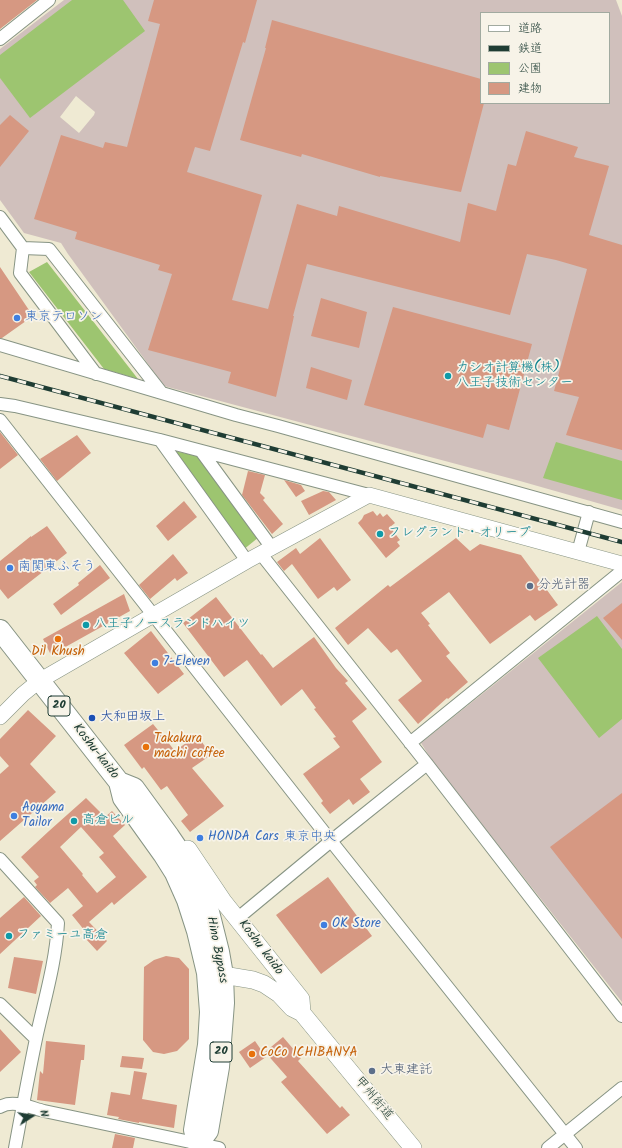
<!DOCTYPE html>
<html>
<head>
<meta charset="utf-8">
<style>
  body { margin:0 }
  #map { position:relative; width:622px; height:1148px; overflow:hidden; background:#efead3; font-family:Kalam,"Klee One",sans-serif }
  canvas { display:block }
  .legend { position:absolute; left:480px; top:12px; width:130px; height:92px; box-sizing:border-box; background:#f7f3e8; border:1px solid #a1aaa0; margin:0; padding:5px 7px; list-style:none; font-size:12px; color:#1f3d34 }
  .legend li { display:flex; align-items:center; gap:8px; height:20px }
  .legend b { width:20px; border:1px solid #a1aaa0 }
  .north { position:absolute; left:12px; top:1096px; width:40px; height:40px; -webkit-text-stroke:3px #f7f3e8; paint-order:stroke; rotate:78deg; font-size:11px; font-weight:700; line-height:16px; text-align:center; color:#1f3d34 }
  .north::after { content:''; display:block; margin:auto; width:14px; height:18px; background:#1f3d34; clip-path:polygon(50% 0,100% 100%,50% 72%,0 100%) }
</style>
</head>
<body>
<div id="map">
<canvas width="622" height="1148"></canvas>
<ul class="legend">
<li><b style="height:5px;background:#fff"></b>道路</li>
<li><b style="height:5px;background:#1f3d34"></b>鉄道</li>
<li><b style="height:11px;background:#9dc570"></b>公園</li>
<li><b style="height:11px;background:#d69882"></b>建物</li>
</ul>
<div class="north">N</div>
</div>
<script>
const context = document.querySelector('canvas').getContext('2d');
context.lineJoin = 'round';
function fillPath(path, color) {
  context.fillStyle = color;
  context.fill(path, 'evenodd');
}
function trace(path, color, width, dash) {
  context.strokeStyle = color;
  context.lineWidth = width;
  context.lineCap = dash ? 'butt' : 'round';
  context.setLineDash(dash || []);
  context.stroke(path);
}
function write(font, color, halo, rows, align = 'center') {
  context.font = font + ' Kalam,"Klee One",sans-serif';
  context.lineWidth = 3.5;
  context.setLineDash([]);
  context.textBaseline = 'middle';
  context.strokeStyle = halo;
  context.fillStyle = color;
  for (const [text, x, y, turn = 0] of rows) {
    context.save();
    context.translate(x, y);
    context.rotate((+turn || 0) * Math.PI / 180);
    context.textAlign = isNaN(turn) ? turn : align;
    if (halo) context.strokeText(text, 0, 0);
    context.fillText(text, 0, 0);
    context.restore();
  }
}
fillPath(new Path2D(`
  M64,0H616L622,16V510L520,481L164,386L68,254L61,243L24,233L0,200V49ZM481,13H609V103H481ZM76,96L95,112L94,115L79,133L60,117Z
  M622,582V1002L433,762L421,743Z`), '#d0c0bc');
fillPath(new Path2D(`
  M72,0H123L145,31L30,118L0,78V55Z
  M47,262L138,379L104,369L29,272Z
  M556,442L622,461V500L543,478Z
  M170,450L201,457L259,537L243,550Z
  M597,616L622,649V719L599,738L538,658Z`), '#9dc570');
fillPath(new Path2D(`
  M0,0H37L0,29Z
  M154,0H257L245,43L243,42L210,151L195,147L187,172L262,195L232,300L268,309L297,204L337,216L339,206L460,242L468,203L496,211L508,164L516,166L526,131L578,147L574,157L609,166L589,235L622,245V450L566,435L579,397L554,391L587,269L556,260L527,254L510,315L307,264L293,316H294L276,397L228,383L231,372L148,350L172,274L158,270L160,265L75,239L77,232L34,219L61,135L103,148L105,142L127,147L160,24L148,21Z
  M272,20L481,79V103H484L461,192L380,176V177L302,154L301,157L240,140L266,48H265Z
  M10,115L29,131L0,167V125Z
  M0,267L33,316L2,338H0Z
  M321,298L367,312L359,348L311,336Z
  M393,307L532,344L509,430L487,424L483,438L364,405Z
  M311,367L352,380L347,400L306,388Z
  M0,432L18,455L0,469Z
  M77,435L91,453L57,481L40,459Z
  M248,471L265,475L260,493L265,498L263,500L283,524L272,534L242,495Z
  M284,480L301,485L305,491L296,497Z
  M323,491L329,492L336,500L309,515L301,501Z
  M184,501L197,517L168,541L156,526Z
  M373,511L377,516L380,513L383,517L387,514L395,523L390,527L400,540L397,542L400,546L386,558L358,523L362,519L364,515Z
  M47,526L67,553L8,599L0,589V561L31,536V537Z
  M320,538L351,580L337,591L334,587L318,599L292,564L284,571L277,562L296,548L300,554Z
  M456,538L470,551L480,544L521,555L558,605L535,621L530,615L490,644L449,592L421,613L430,624L428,625L450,653L446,656L468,682L448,699L447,698L418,724L398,700L422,681L397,649L391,653L368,628L348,645L335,628L388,585L390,587Z
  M173,554L188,573L177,581L175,578L150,599L139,585Z
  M100,565L110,578L61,615L53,604L79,585L78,583Z
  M124,594L130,611L51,655L43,639Z
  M216,597L261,655L262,654L273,668L314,637L336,668L348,681L345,683L367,709L352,721L382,762L360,779L370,792L353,805L349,799L330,814L321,803L323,801L303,774L340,747L333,738L336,737L314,709L316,708L302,689L281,706L247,660L224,677L183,623Z
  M622,603V640L603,618Z
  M151,631L184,674L158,694L124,653Z
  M28,710L56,736L30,764L56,792L0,841V774L9,766L0,756V739Z
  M153,724L175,751L197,735L211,755L192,768L224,806L190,832L181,821L188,815L167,786L161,790L144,767L142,769L124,745Z
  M622,793V939L550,847Z
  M86,798L105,817L112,811L125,825L113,836L147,877L114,905L112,902L89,922L107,941L97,951L86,939L89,936L72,915L83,906L68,888L50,903L35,887L37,885L34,881L39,877L21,857L49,831ZM81,827L104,853L99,857L116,877L97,893L82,875L83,874L60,847Z
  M328,877L372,936L321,974L276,915Z
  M24,897L41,916L0,954V918Z
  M166,956L179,958L189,969V1039L177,1051L164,1054L153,1052L143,1040L144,967L154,960Z
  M14,957L43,961L36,994L8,988Z
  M0,1029L21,1052L0,1072Z
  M283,1037L301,1058L298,1061L340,1108L342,1106L350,1115L327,1134L281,1082L287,1077L265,1052Z
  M46,1041L85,1045L84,1060H81L75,1105L37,1100L40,1071L43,1074Z
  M255,1041L266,1057L250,1068L239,1052Z
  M122,1056L144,1058L142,1069L120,1067Z
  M134,1071L147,1073L142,1099L177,1105L174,1128L139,1122V1123L118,1119L119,1117L107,1115L111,1092L130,1095Z
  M115,1134L135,1138L133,1148H112Z`), '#d69882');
const minor = new Path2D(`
  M0,39L49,0
  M0,217L23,248L20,273L96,374
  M23,248L49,249L161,392
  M0,345L236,415L278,426L622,522
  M0,404L15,406L160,440L369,495
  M0,420L331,841L576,1148
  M160,440L247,561
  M201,451L272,548
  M578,552L589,512
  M261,554L427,764L622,1016
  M410,743L622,571
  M0,859L58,923C56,961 45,998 37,1034C29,1072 22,1110 15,1148
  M238,918L331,841L427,764
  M0,1004L36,1039
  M0,1107C13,1099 31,1108 44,1111L219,1148
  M548,1148L622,1088`);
const tertiary = new Path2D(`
  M0,717L23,694L39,681L247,561L369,495L622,564`);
const secondary = new Path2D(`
  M188,849L223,901L301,999L302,1013
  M211,973L253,980L264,984L279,994L292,1008L302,1013L413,1148`);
const trunk = new Path2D(`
  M0,630L119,782L123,798L163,854L175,873L187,900L197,931L207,973L210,1012L208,1045L194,1130L198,1144L208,1131L219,1067L224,1003L223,975L219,952L208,908L201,891L188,864L169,836L134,788L119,782`);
trace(minor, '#879484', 14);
trace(tertiary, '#879484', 16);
trace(secondary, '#879484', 18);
trace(trunk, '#879484', 22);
trace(minor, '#fff', 12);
trace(tertiary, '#fff', 15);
trace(secondary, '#fff', 17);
trace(trunk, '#fff', 20);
const rail = new Path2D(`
  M0,376L622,542`);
trace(rail, '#1f3d34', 4.5);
trace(rail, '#f7f3e8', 3, [9]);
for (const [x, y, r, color] of [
  [17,318,4,"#3f7fe0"],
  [448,376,4,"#0f9aa8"],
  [380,534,4,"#0f9aa8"],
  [10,568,4,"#3f7fe0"],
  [530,586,4,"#5c6f8a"],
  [86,625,4,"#0f9aa8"],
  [58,639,4,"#e8710a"],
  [155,663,4,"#3f7fe0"],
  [92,718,4,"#1a4fb4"],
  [146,747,4,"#e8710a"],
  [14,816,4,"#3f7fe0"],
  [74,821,4,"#0f9aa8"],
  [200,838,4,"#3f7fe0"],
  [324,925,4,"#3f7fe0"],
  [9,936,4,"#0f9aa8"],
  [252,1054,4,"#e8710a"],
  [372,1071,4,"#5c6f8a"]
]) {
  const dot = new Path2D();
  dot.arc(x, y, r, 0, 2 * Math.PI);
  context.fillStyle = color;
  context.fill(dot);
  trace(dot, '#f7f3e8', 1.5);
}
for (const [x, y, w] of [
  [59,706,22],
  [221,1052,22]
]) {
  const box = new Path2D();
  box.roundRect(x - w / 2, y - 10, w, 20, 3);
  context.fillStyle = '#f7f3e8';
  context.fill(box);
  trace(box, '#1f3d34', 1);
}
write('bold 12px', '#1f3d34', null, [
  ["20",59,706],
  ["20",221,1052]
]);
write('13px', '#366cbe', '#f7f3e8', [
  ["東京テロソン",25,318],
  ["南関東ふそう",18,568],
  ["7-Eleven",163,663],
  ["Aoyama",22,809],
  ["Tailor",22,824],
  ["HONDA Cars 東京中央",208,838],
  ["OK Store",332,925]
], 'left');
write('13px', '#0d838f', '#f7f3e8', [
  ["カシオ計算機(株)",456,369],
  ["八王子技術センター",456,384],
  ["フレグラント・オリーブ",388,534],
  ["八王子ノースランドハイツ",94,625],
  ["高倉ビル",82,821],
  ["ファミーユ高倉",17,936]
], 'left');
write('13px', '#4e5e75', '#f7f3e8', [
  ["分光計器",538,586],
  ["大東建託",380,1071]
], 'left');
write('13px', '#c56008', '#f7f3e8', [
  ["Dil Khush",58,653,"center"],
  ["Takakura",154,740],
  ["machi coffee",154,755],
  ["CoCo ICHIBANYA",260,1054]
], 'left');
write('13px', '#164399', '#f7f3e8', [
  ["大和田坂上",100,718]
], 'left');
write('13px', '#1f3d34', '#f7f3e8', [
  ["Koshu-kaido",95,752,52],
  ["Koshu kaido",260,948,53],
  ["Hino Bypass",216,950,79],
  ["甲州街道",373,1099,50]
]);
</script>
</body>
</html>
